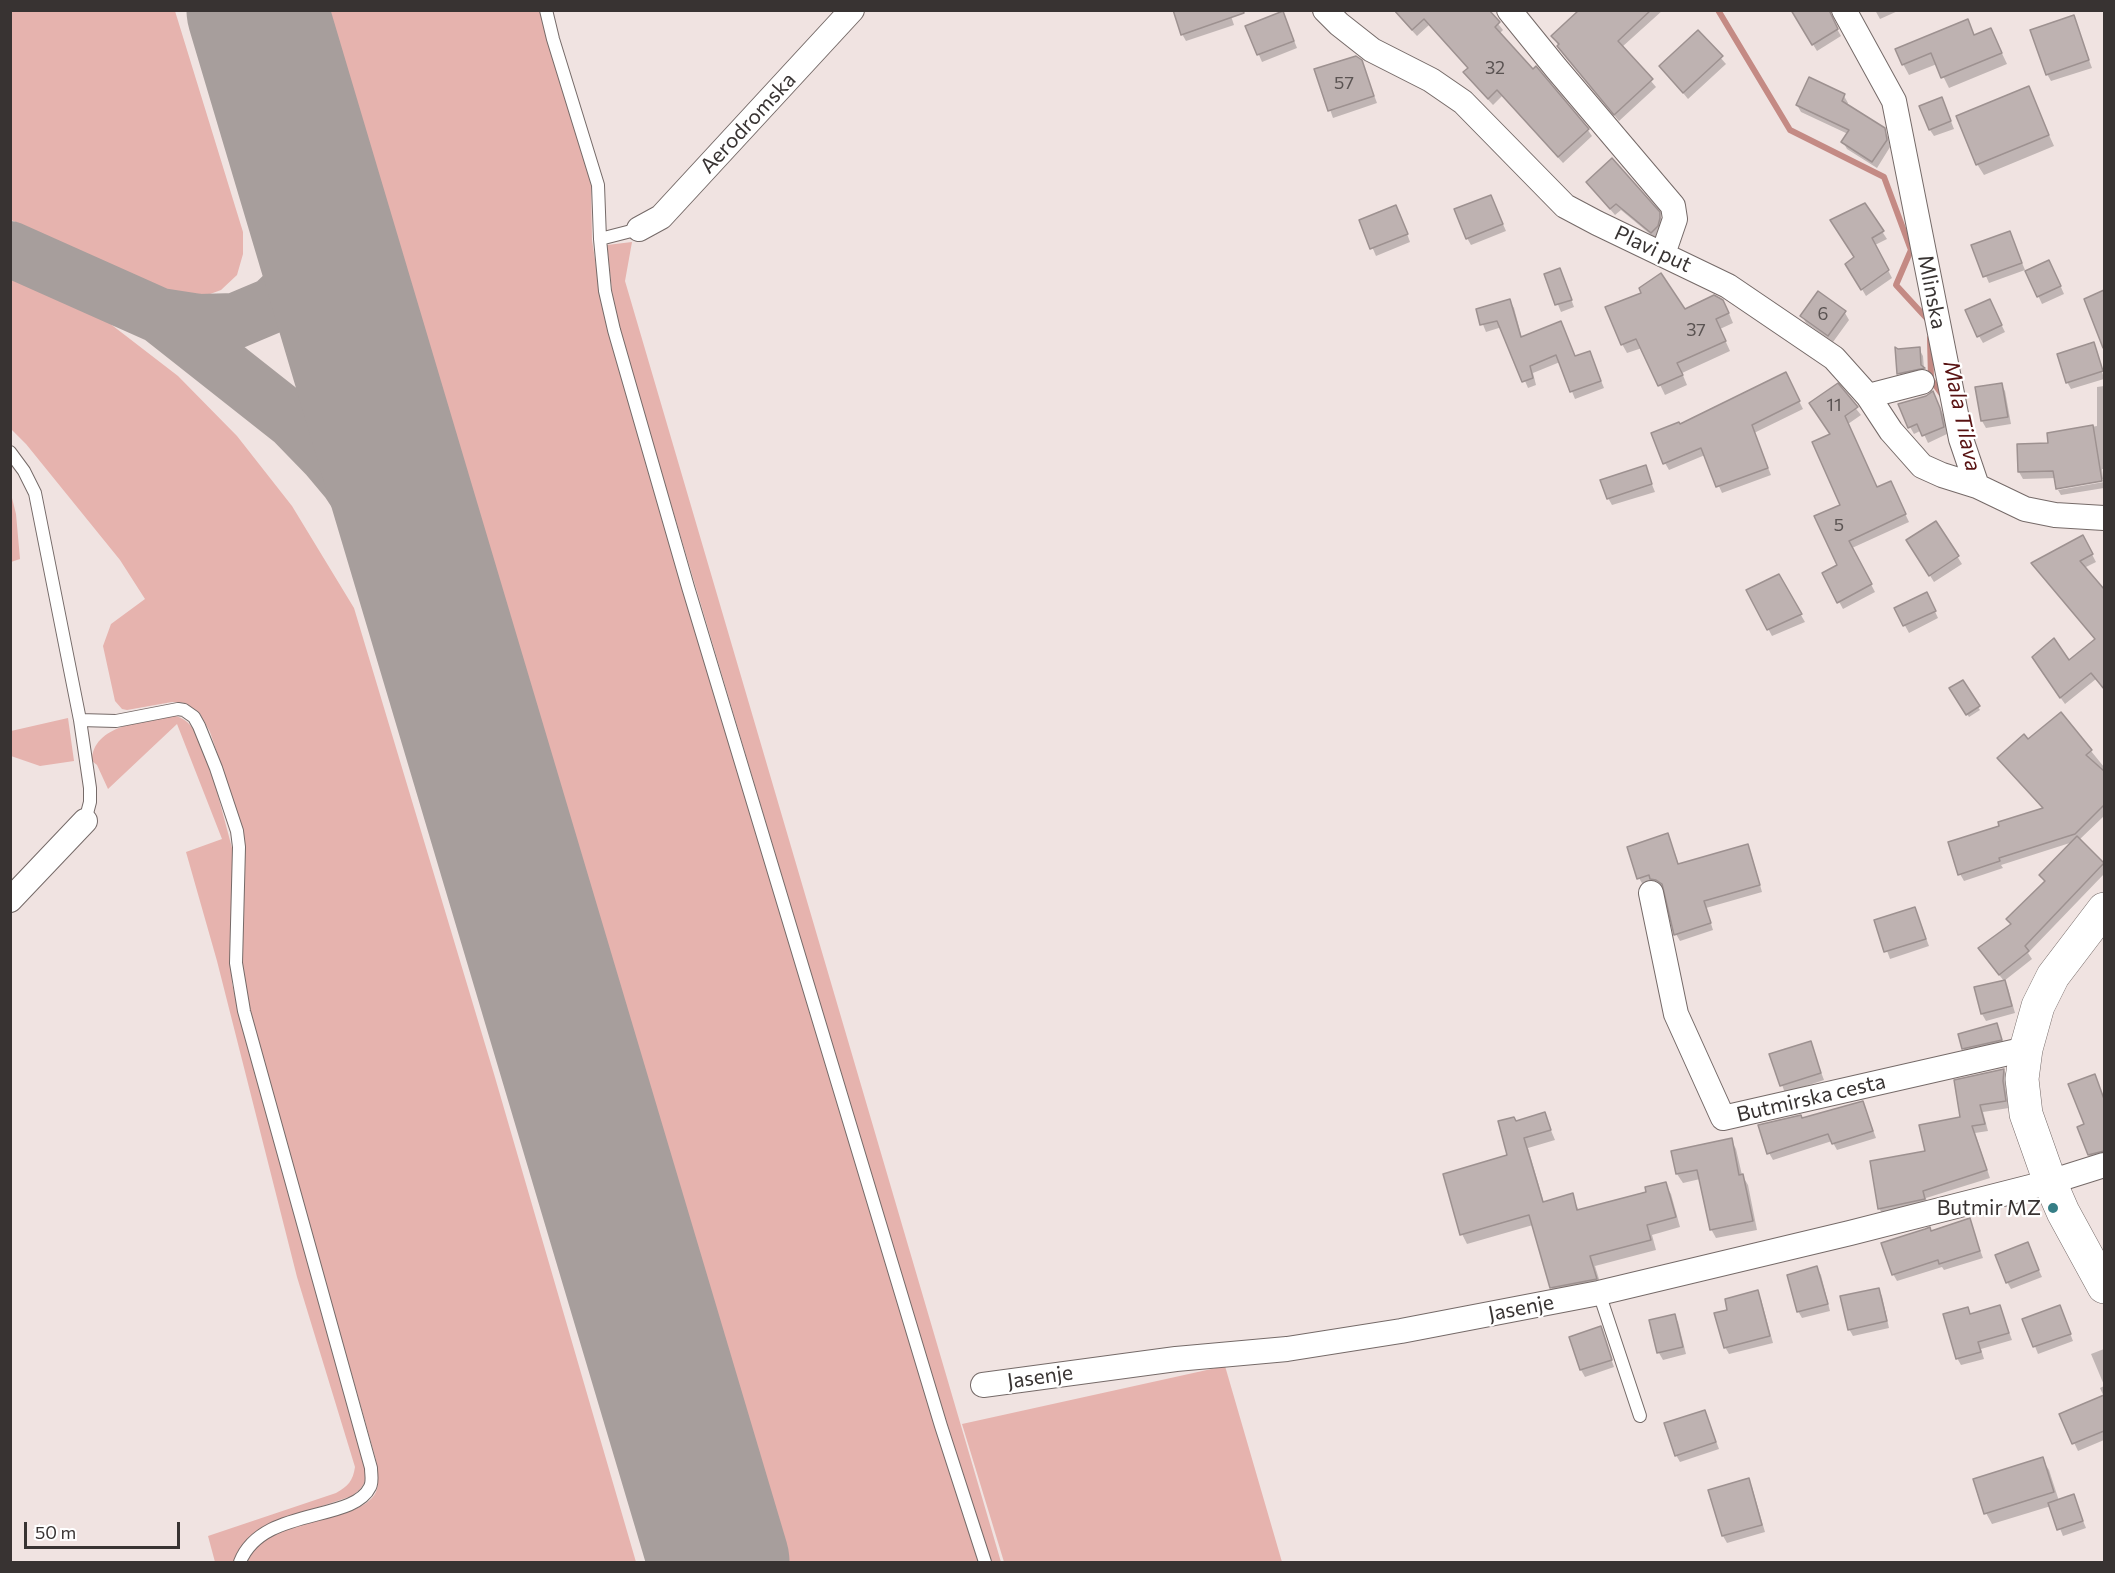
<!DOCTYPE html>
<html>
<head>
<meta charset="utf-8">
<style>
  body { margin:0 }
  #map { position:relative; width:2115px; height:1573px; overflow:hidden; background:#f0e3e1; font-family:Commissioner,sans-serif }
  canvas { display:block }
  .frame { position:absolute; inset:0; border:12px solid #383332; pointer-events:none }
  .scale { position:absolute; left:24px; top:1522px; width:156px; height:27px; box-sizing:border-box; border:3px solid #383332; border-top:0; padding-left:8px; font-size:18px; line-height:21px; white-space:nowrap; color:#383332; -webkit-text-stroke:4px #fff; paint-order:stroke }
</style>
</head>
<body>
<div id="map">
<canvas width="2115" height="1573"></canvas>
<div class="frame"></div>
<div class="scale">50 m</div>
</div>
<script>
const context = document.querySelector('canvas').getContext('2d');
context.lineJoin = 'round';
function fillPath(path, color) {
  context.fillStyle = color;
  context.fill(path, 'evenodd');
}
function trace(path, color, width, dash) {
  context.strokeStyle = color;
  context.lineWidth = width;
  context.lineCap = dash ? 'butt' : 'round';
  context.setLineDash(dash || []);
  context.stroke(path);
}
function write(font, color, halo, rows, align = 'center') {
  context.font = font + ' Commissioner,sans-serif';
  context.lineWidth = 4.5;
  context.setLineDash([]);
  context.textBaseline = 'middle';
  context.strokeStyle = halo;
  context.fillStyle = color;
  for (const [text, x, y, turn = 0] of rows) {
    context.save();
    context.translate(x, y);
    context.rotate((+turn || 0) * Math.PI / 180);
    context.textAlign = isNaN(turn) ? turn : align;
    if (halo) context.strokeText(text, 0, 0);
    context.fillText(text, 0, 0);
    context.restore();
  }
}
fillPath(new Path2D(`
  M11,10L175,11L243,232V254L237,275L221,290L202,297L177,294L11,220Z
  M317,11H540L543,25L582,148L591,185L592,240L600,291L714,696L804,983L915,1362L978,1562H788L603,969L453,454Z
  M632,242L625,281L1001,1562H990L942,1413L631,370L613,300L607,245Z
  M10,278L104,319L178,376L237,436L292,506L354,608L494,1074L636,1562H248C266,1510 359,1527 376,1492C380,1483 377,1470 376,1460L252,1022L241,964L245,867L243,836L240,820L210,732L199,712L185,703L172,702L127,710L122,709L115,701L103,646L111,624L145,599L120,560L26,444L11,429Z
  M10,490L16,514L20,559L11,562Z
  M172,715C185,718 191,724 197,735L215,784L232,848L233,893L230,943L232,984L365,1467C367,1482 364,1487 352,1496L268,1524C252,1533 240,1543 236,1562H215L208,1536L336,1493C348,1486 353,1481 355,1467L297,1277L217,961L186,852L222,839L177,724L108,789L97,765L92,761C92,725 145,721 172,715Z
  M68,718L74,761L40,766L11,756V731Z
  M1225,1366L1282,1562H1004L962,1424Z`), '#e6b3ae');
fillPath(new Path2D(`
  M1229,10L1234,25L1186,41L1182,34Z
  M1393,10H1487L1503,30L1499,34L1587,129L1592,136L1563,163L1502,96L1493,105L1469,79L1465,73L1469,69L1429,25L1417,36Z
  M1581,10H1663L1622,47L1656,87L1619,121L1563,54L1553,36Z
  M1826,10L1841,36L1817,51L1794,13Z
  M1875,10H1900L1880,19Z
  M2073,17L2092,68L2051,81L2047,74Z
  M1286,20L1297,48L1262,62L1247,27Z
  M1967,21L1975,36L1991,30L2007,64L1949,88L1937,64L1909,75L1903,64Z
  M1698,32L1726,64L1688,99L1661,66Z
  M1361,61L1377,103L1333,118L1316,70Z
  M2028,88L2054,146L1984,175L1977,164Z
  M1844,96L1848,103L1847,105L1884,129L1888,137L1890,147L1877,168L1847,149L1843,142L1848,134L1801,112L1797,105Z
  M1945,106L1954,129L1934,136L1930,130Z
  M1588,183L1658,213L1663,221L1656,239L1621,210L1615,215Z
  M1491,197L1506,231L1471,245L1467,238Z
  M1864,204L1887,239L1875,245L1892,278L1866,296L1847,264L1860,263Z
  M1400,214L1410,242L1376,256L1361,221Z
  M2010,233L2025,270L1989,283L1973,246Z
  M2053,269L2064,294L2042,304L2027,272Z
  M1560,270L1574,307L1561,312L1546,275Z
  M2104,292V333L2101,334L2086,299Z
  M1818,293L1845,313L1849,320L1833,342L1806,323L1802,316Z
  M1510,301L1514,308L1522,338L1561,323L1576,358L1590,353L1604,388L1575,399L1560,362L1533,373L1536,385L1528,388L1502,327L1486,332L1477,310Z
  M1993,308L2005,332L1983,343L1979,336Z
  M1684,310L1728,311L1733,323L1720,329L1730,351L1682,373L1687,385L1665,395L1642,348L1627,353L1622,344Z
  M2093,344L2097,351L2104,379L2071,389L2067,382Z
  M1919,349L1923,356L1924,369L1928,375L1903,380L1899,373Z
  M1789,381L1803,409L1754,433L1771,475L1722,493L1705,455L1669,470L1665,463L1679,426Z
  M2001,384L2005,391L2011,424L1986,428L1982,421Z
  M1837,385L1861,415L1848,424L1877,489L1894,490L1909,522L1852,548L1875,592L1843,609L1824,574L1839,566L1842,505L1832,435Z
  M2104,386V469H2102L2103,479L2058,487V489L2056,478L2023,479L2019,472L2018,445L2050,444L2048,434L2097,426V387Z
  M1936,400L1944,416L1947,434L1928,443L1922,430L1914,434L1910,427Z
  M1645,467L1655,492L1612,505L1608,498Z
  M2104,482V488L2061,495L2058,490Z
  M1936,523L1962,564L1934,582L1912,547Z
  M2083,537L2096,562L2084,568L2104,592V689L2096,679L2065,704L2037,665L2068,662L2096,641L2033,563Z
  M1778,576L1805,622L1772,636L1748,591Z
  M1930,601L1938,618L1909,633L1896,609Z
  M1962,682L1980,710L1969,717L1951,689Z
  M2061,714L2104,767V816L2079,840L2104,863V874L2028,953L2032,959L2004,981L2008,988L2015,1013L1986,1021L1982,1014L1976,988L2004,981L1984,956L2045,883L2041,875L2073,842L2001,865L2003,868L1964,881L1960,874L2001,827L2043,809L1999,758L2028,741Z
  M1668,835L1679,865L1747,846L1751,853L1762,892L1706,908L1713,930L1680,941L1676,934L1665,889L1661,886L1643,885L1639,878Z
  M1915,908L1929,946L1890,959L1876,921Z
  M1996,1024L2005,1047L1967,1055L1963,1048Z
  M1810,1043L1824,1080L1785,1093L1771,1055Z
  M2004,1070L2008,1077L2007,1089L2009,1108L1983,1112L1988,1131L1975,1133L1990,1178L1926,1198L1928,1206L1883,1215L1879,1208Z
  M2098,1083L2104,1100V1158L2093,1162L2089,1155L2086,1125Z
  M1863,1102L1876,1138L1837,1150L1832,1141L1773,1160L1769,1153L1802,1119Z
  M1544,1114L1555,1140L1528,1148L1544,1203L1572,1195L1579,1211L1648,1193L1665,1184L1671,1194L1680,1227L1652,1235L1656,1250L1595,1266L1602,1289L1557,1297L1551,1287L1533,1225L1467,1244L1462,1234L1508,1156L1516,1123Z
  M1731,1140L1736,1149L1742,1175L1748,1185L1757,1230L1716,1238L1711,1229L1700,1179L1683,1183L1677,1174L1672,1152Z
  M1969,1220L1983,1258L1944,1270L1942,1267L1897,1281L1893,1274L1931,1233Z
  M2027,1244L2042,1277L2011,1289L2007,1282Z
  M1817,1268L1821,1275L1830,1311L1802,1318L1798,1311Z
  M1878,1289L1882,1296L1889,1328L1853,1336L1849,1329Z
  M1757,1292L1761,1299L1773,1343L1729,1354L1725,1347L1729,1311Z
  M2000,1307L2012,1340L1981,1349L1984,1359L1961,1365L1957,1358L1968,1309L1971,1315Z
  M2060,1307L2073,1341L2038,1354L2024,1319Z
  M1674,1315L1678,1322L1686,1354L1663,1360L1659,1353L1651,1321Z
  M1600,1328L1614,1367L1585,1377L1581,1370Z
  M2104,1349V1385L2091,1354Z
  M2104,1386V1440L2078,1451L2061,1415L2104,1397L2100,1388Z
  M1705,1412L1719,1449L1680,1462L1676,1455Z
  M2042,1459L2049,1470L2059,1501L2073,1496L2086,1528L2063,1536L2051,1506L1992,1524L1986,1513Z
  M1748,1480L1752,1487L1765,1532L1727,1543L1723,1536L1710,1491Z`), '#0003');
trace(new Path2D(`
  M1718,10L1790,130L1884,177L1911,250L1896,285L1930,322
  M1930,338L1931,379L1943,396`), '#c48a84', 6);
trace(new Path2D(`
  M10,249L160,316L293,421L327,456L348,481L438,617
  M160,316L199,322L235,321L273,305L298,281L312,250L315,206`), '#a79e9c', 56);
trace(new Path2D(`
  M257,10L719,1562`), '#a79e9c', 141);
const building = new Path2D(`
  M1173,10H1243L1244,13L1181,35Z
  M1394,10H1489L1500,22L1495,27L1533,69L1536,66L1589,129L1558,157L1497,90L1488,99L1463,72L1468,68L1424,19L1412,30Z
  M1579,10H1651L1618,41L1653,79L1614,115L1557,46L1559,44L1551,36Z
  M1791,10H1829L1838,29L1812,45Z
  M1283,11L1294,41L1257,55L1245,26Z
  M2074,15L2089,60L2046,75L2030,30Z
  M1968,19L1974,35L1991,28L2002,53L1941,78L1931,53L1902,65L1895,49Z
  M1698,30L1723,56L1683,93L1659,66Z
  M1356,56L1362,60L1374,96L1328,111L1314,69Z
  M1809,77L1845,94L1842,101L1885,128L1887,140L1872,162L1841,142L1849,130L1796,105Z
  M2029,86L2049,135L1976,165L1956,116Z
  M1942,97L1951,121L1929,130L1919,106Z
  M1612,158L1660,212V218L1658,226L1651,233L1616,204L1610,209L1586,182Z
  M1491,195L1503,224L1466,239L1454,209Z
  M1865,203L1884,231L1872,238L1889,270L1861,290L1845,264L1854,257L1830,220Z
  M1396,205L1408,234L1370,249L1359,220Z
  M2010,231L2022,263L1983,277L1971,245Z
  M2049,260L2061,286L2037,297L2025,271Z
  M1560,268L1572,300L1555,305L1544,274Z
  M1661,273L1685,309L1714,295L1723,300L1729,313L1716,319L1726,341L1677,363L1683,375L1658,386L1636,339L1621,345L1605,307L1641,293L1639,288Z
  M2104,290V348H2103L2084,299Z
  M1818,291L1846,311L1828,336L1800,316Z
  M1510,299L1521,337L1561,321L1575,356L1590,351L1601,381L1570,392L1556,355L1530,366L1533,378L1522,382L1497,321L1480,325L1476,309Z
  M1990,299L2002,325L1977,337L1965,310Z
  M2094,342L2103,371L2066,383L2057,354Z
  M1895,347L1898,349L1920,347L1921,365L1925,368L1897,374Z
  M1786,372L1800,401L1752,425L1768,468L1716,487L1701,448L1663,464L1651,433L1679,422L1680,424Z
  M1838,383L1858,407L1845,416L1877,487L1891,481L1906,514L1849,541L1872,584L1837,603L1822,573L1837,565L1814,516L1840,505L1812,442L1830,434L1809,403Z
  M2002,383L2008,417L1981,421L1975,387Z
  M1933,391L1940,408L1944,427L1922,436L1917,424L1908,428L1898,404L1926,396Z
  M2093,425L2102,481L2056,489L2053,471L2018,472L2017,444L2048,443L2047,433Z
  M1646,465L1652,484L1607,499L1600,480Z
  M1936,521L1959,556L1929,576L1906,540Z
  M2083,535L2093,554L2080,561L2104,589V689L2091,673L2060,698L2032,657L2054,638L2069,660L2095,639L2031,563Z
  M1779,574L1802,614L1767,630L1746,590Z
  M1927,592L1936,611L1903,626L1894,608Z
  M1963,680L1980,706L1966,715L1949,688Z
  M2061,712L2092,750L2086,755L2104,771V805L2075,834L1999,858L2000,861L1958,875L1948,842L1999,826L1998,822L2043,808L1997,758L2024,734L2028,739Z
  M1668,833L1678,864L1748,844L1760,885L1704,901L1711,923L1674,935L1662,884L1656,880L1650,879L1649,875L1637,879L1627,847Z
  M2077,836L2104,863L2025,946L2029,951L1999,975L1978,948L2011,924L2006,919L2045,881L2039,875Z
  M1915,907L1926,939L1884,952L1874,920Z
  M2005,980L2012,1006L1981,1014L1974,987Z
  M1997,1023L2002,1040L1962,1049L1958,1034Z
  M1811,1041L1821,1073L1780,1086L1769,1054Z
  M2004,1069L2003,1081L2006,1101L1980,1105L1985,1124L1972,1126L1987,1170L1923,1191L1925,1199L1878,1209L1870,1161L1925,1151L1919,1125L1960,1117L1954,1080Z
  M2095,1074L2104,1099V1151L2088,1155L2077,1127L2084,1124L2068,1084Z
  M1863,1101L1873,1131L1832,1144L1828,1134L1767,1154L1758,1125L1801,1115L1802,1118Z
  M1545,1112L1551,1130L1524,1138L1543,1202L1573,1193L1577,1210L1646,1192L1645,1187L1666,1182L1676,1217L1647,1225L1651,1240L1590,1256L1597,1279L1550,1288L1529,1215L1460,1235L1443,1174L1507,1155L1498,1121L1514,1117L1516,1121Z
  M1732,1138L1739,1175L1743,1174L1753,1221L1710,1230L1697,1170L1676,1174L1671,1151Z
  M1970,1218L1980,1251L1939,1264L1938,1260L1892,1275L1881,1243L1925,1229L1930,1227L1931,1231Z
  M2028,1242L2039,1270L2006,1283L1995,1255Z
  M1817,1266L1828,1304L1797,1312L1787,1275Z
  M1879,1288L1887,1321L1848,1330L1840,1296Z
  M1758,1290L1770,1336L1724,1348L1714,1313L1727,1310L1725,1299Z
  M2000,1305L2009,1333L1978,1342L1981,1352L1956,1359L1943,1314L1968,1307L1970,1314Z
  M2060,1305L2071,1334L2033,1347L2022,1319Z
  M1675,1314L1683,1347L1657,1353L1649,1320Z
  M1601,1326L1612,1360L1580,1370L1569,1337Z
  M2104,1395V1431L2072,1444L2059,1414Z
  M1705,1410L1716,1442L1675,1456L1664,1423Z
  M2043,1457L2054,1492L1984,1514L1973,1479Z
  M1749,1478L1762,1525L1722,1536L1708,1490Z
  M2074,1494L2083,1521L2057,1530L2048,1503Z`);
fillPath(building, '#beb2b1');
trace(building, '#9d9190', 1.5);
const lane = new Path2D(`
  M546,10L553,39L598,185L600,239L605,291L614,330L688,587L941,1426L985,1562
  M600,239L639,229
  M10,452L24,471L35,493L80,720
  M85,821L90,802V788L80,720L116,721L178,709L184,710L194,717L199,726L216,768L237,831L239,847L236,963L244,1011L371,1468C371,1475 373,1481 370,1487C353,1523 262,1506 240,1562
  M1599,1293L1640,1416`);
const street = new Path2D(`
  M1325,10L1339,24L1372,50L1431,80L1463,102L1565,206L1597,223L1728,286L1834,358L1868,396L1891,431L1922,466L1942,475L1977,486
  M1509,10L1556,68L1673,206L1675,219L1663,254
  M1844,10L1894,101L1961,439L1977,486L2025,509L2055,515L2104,518
  M639,229L661,217L852,10
  M1868,396L1922,382
  M1651,893L1676,1014L1723,1118L2026,1049
  M10,900L85,821
  M983,1385L1176,1359L1287,1349L1401,1331L1599,1293L1850,1233L2050,1182L2104,1165`);
const secondary = new Path2D(`
  M2104,909L2053,976L2038,1006L2026,1049L2022,1079L2026,1114L2050,1182L2063,1212L2104,1287`);
trace(lane, '#756a68', 14);
trace(street, '#756a68', 26);
trace(secondary, '#756a68', 34);
trace(lane, '#fff', 12);
trace(street, '#fff', 24);
trace(secondary, '#fff', 33);
for (const [x, y, r, color] of [
  [2053,1208,6,"#367e86"]
]) {
  const dot = new Path2D();
  dot.arc(x, y, r, 0, 2 * Math.PI);
  context.fillStyle = color;
  context.fill(dot);
  trace(dot, '#fff', 2);
}
write('18px', '#5a5352', null, [
  ["32",1495,68],
  ["57",1344,83],
  ["6",1823,314],
  ["37",1696,330],
  ["11",1834,405],
  ["5",1839,525]
]);
write('21px', '#383332', '#fff', [
  ["Aerodromska",748,123,-47],
  ["Plavi put",1653,249,25],
  ["Mlinska",1932,292,79],
  ["Butmirska cesta",1811,1098,-13],
  ["Jasenje",1521,1308,-11],
  ["Jasenje",1040,1377,-8]
]);
write('21px', '#383332', '#fff', [
  ["Butmir MZ",2041,1208]
], 'right');
write('italic 22px', '#581212', '#fff', [
  ["Mala Tilava",1962,416,78]
]);
</script>
</body>
</html>
